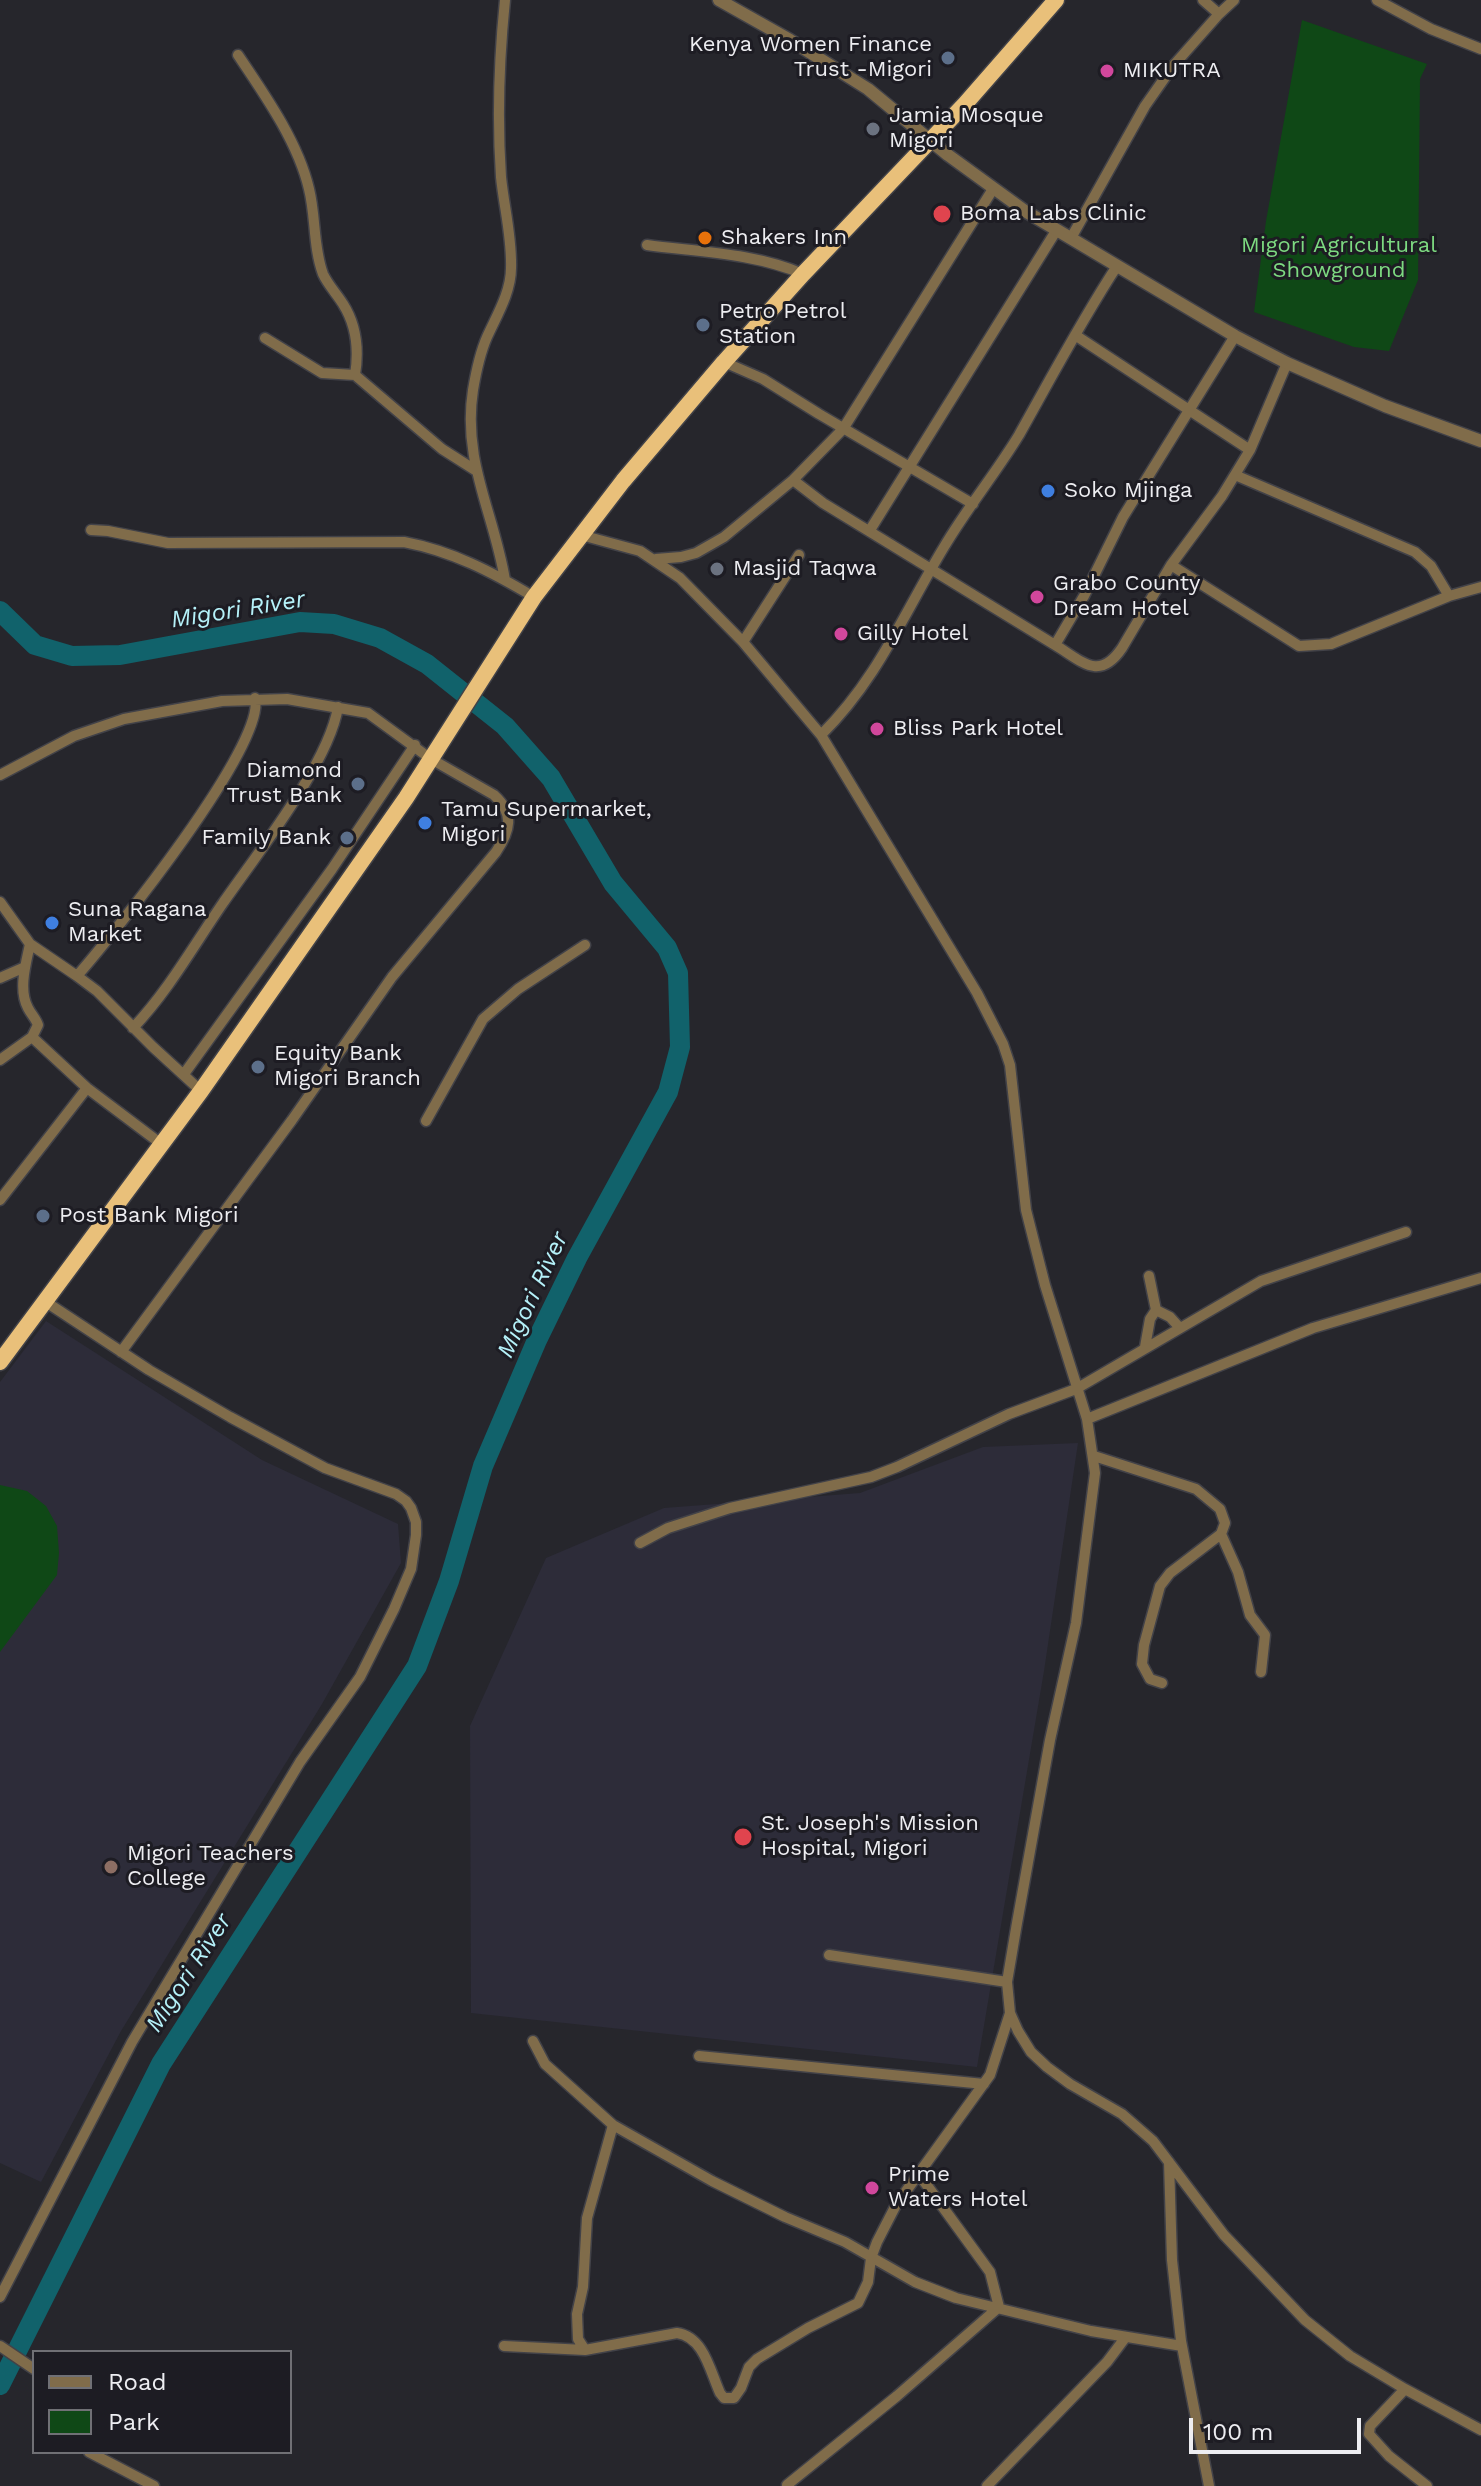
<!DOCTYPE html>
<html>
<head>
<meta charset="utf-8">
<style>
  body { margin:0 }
  #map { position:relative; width:1481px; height:2486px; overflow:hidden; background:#26262c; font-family:"Work Sans",sans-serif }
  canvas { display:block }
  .legend { position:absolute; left:32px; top:2350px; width:260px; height:104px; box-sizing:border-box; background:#1d1c23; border:2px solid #707075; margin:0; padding:10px 14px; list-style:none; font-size:24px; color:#ededf1 }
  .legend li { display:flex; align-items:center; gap:16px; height:40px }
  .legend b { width:40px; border:2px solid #707075 }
  .scale { position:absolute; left:1189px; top:2418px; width:172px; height:36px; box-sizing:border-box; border:4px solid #ededf1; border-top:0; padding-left:10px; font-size:24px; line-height:28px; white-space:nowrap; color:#ededf1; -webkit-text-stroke:6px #1d1c23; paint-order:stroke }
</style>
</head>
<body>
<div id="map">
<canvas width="1481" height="2486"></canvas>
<ul class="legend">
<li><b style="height:10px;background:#806c4a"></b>Road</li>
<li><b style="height:22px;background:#0f4816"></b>Park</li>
</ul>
<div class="scale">100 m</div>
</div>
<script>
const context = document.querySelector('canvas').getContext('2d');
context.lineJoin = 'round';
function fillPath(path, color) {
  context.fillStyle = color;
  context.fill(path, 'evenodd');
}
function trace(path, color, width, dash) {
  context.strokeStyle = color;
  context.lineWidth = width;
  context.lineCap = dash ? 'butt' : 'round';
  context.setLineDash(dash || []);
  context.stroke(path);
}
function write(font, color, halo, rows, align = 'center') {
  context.font = font + ' "Work Sans",sans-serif';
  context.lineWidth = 6;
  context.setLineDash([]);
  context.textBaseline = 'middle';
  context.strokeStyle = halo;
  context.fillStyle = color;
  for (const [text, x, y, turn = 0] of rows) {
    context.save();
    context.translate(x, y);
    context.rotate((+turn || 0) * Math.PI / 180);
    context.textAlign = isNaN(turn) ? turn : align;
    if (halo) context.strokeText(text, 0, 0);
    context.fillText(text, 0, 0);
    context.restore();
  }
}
fillPath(new Path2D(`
  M46,1321L262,1460L398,1524L401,1563L322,1704L121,2031L41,2182L0,2163V1382Z
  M1078,1443L1044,1671L977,2067L471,2013L470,1726L546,1558L664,1508L860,1493L983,1447Z`), '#2d2c39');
fillPath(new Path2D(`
  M1302,20L1427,64L1420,79L1418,280L1389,351L1354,347L1254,312L1266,221Z
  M0,1485L27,1491L46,1506L57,1526L59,1553L57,1575L0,1652Z`), '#0f4816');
trace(new Path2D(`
  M0,611L35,645L72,656L120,655L300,622L334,624L380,638L427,664L505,726L551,778L613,883L667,948L678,973L680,1047L668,1092L577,1258L537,1340L483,1466L449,1581L417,1666L161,2064L0,2385`), '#11626b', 20);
const minor = new Path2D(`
  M1203,0L1219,14L1234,0
  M1377,0L1431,29L1481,49
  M238,55C265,95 298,142 309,189C316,217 313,247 323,274C328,285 337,294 343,304C357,326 359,350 355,375L442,449L475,470
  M1071,238L1145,106L1173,66L1219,14
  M647,245C699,252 754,253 803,274
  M1075,335L1250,450
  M265,338L322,373L355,375
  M724,362L763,379L819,414L973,504
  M1235,475L1415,552L1431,566L1449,596
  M793,480L823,503L1055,645C1082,661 1099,682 1122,648L1171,565L1222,496L1250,450L1287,363
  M91,530L108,531L168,543L404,542C452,551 492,572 534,597
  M870,530L1056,231
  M581,535L640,551L680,578L743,642L821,735L977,993L1003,1044L1010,1065L1026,1210L1045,1285L1087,1419L1095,1473L1076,1623L1050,1740L1017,1923L1007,1982L1010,2013L1018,2031L1031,2052L1047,2067L1070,2084L1122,2114L1153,2141L1224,2235L1305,2320L1350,2356L1405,2389L1481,2430
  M656,559L681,557L696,553L724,537L793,480L843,429L993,189
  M1171,565L1299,646L1331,644L1449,596L1481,587
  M505,580C494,513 462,461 473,390C476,372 480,353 487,337C497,315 511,292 511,268C512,237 504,207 501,177C497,118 499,59 505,0
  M743,642L799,555
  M1055,645L1084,596L1123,517L1235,336
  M821,735C878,679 904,613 944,547C967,508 996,473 1019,435C1051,378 1081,321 1117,266
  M0,775L74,736L124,719L222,701L287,699L368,713L431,759L494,795C515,814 510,831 496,852L392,977L292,1120L121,1352
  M0,902L30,944C26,963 18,990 28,1008C31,1014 36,1019 38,1025L32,1037L87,1088L160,1143
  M30,944L77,976C112,936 267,744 255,698
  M77,976L97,991L153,1047L201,1091
  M0,978L25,967
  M133,1028C169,990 194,945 223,903C257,854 329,763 338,707
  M0,1060L32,1037
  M184,1074L332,869L415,745
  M426,1121L483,1019L518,989L585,945
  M0,1200L87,1088
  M1156,1310L1170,1317L1179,1327
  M1145,1347L1150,1319L1156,1310L1149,1276
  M1087,1419L1313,1328L1481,1278
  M1094,1456L1196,1489L1220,1509L1225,1523L1221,1534L1170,1573L1160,1586L1144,1645L1142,1664L1150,1679L1162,1683
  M1221,1534L1238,1572L1250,1615L1265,1635L1261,1672
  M640,1543L668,1528L730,1508L871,1477L897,1467L1009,1414L1076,1389L1261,1281L1406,1232
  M829,1955L1007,1982
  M533,2041L545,2064L613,2125L712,2181L785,2217L845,2242L915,2282L956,2298L1091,2331L1182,2346
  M699,2056L984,2084
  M613,2125L587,2218L583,2287L577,2314L578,2339L585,2350L677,2333C704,2337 710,2371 720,2393L724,2398H734L741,2388L749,2367L757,2359L808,2328L858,2303L868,2282L871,2258L877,2242L896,2205L990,2075L1010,2013
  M1169,2162L1172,2260L1181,2341L1209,2486
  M0,2297L132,2042L300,1762L360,1677L394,1609L411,1569L416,1535V1522L411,1508L406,1501L396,1494L325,1468L230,1417L149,1370L43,1300
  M0,2346L34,2369
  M504,2346L585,2350
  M1405,2389L1370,2426L1369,2434L1389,2456L1427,2486
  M89,2452L154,2486
  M788,2486L787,2485L897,2396L999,2307L990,2272L918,2173
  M987,2486L1107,2362L1125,2338`);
const tertiary = new Path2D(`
  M719,0L790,40L868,89L948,155L1025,211L1235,336L1287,363L1385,406L1481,441`);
const trunk = new Path2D(`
  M0,1362L201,1091L406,798L534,597L623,481L724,362L803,274L965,104L1056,0`);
trace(minor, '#424248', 13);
trace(tertiary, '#424248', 15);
trace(trunk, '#424248', 19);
trace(minor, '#806c4a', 10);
trace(tertiary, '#806c4a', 12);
trace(trunk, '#e9c07a', 16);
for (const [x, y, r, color] of [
  [948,58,8,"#5c6f8a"],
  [1107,71,8,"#d1479c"],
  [873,129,8,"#6b7280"],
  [942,214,10,"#e0444e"],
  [705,238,8,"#e8710a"],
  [703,325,8,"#5c6f8a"],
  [1048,491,8,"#3f7fe0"],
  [717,569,8,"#6b7280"],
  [1037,597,8,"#d1479c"],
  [841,634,8,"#d1479c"],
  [877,729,8,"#d1479c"],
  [358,784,8,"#5c6f8a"],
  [425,823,8,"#3f7fe0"],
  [347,838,8,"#5c6f8a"],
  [52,923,8,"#3f7fe0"],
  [258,1067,8,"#5c6f8a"],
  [43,1216,8,"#5c6f8a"],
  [743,1837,10,"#e0444e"],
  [111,1867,8,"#8d6e63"],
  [872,2188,8,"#d1479c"]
]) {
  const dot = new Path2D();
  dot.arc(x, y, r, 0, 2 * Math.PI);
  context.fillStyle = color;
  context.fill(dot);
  trace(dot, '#1d1c23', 3);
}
write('22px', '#ededf1', '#1d1c23', [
  ["Kenya Women Finance",932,45,"right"],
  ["Trust -Migori",932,70,"right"],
  ["MIKUTRA",1123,71],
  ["Jamia Mosque",889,116],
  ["Migori",889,141],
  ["Boma Labs Clinic",960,214],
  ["Shakers Inn",721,238],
  ["Petro Petrol",719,312],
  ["Station",719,337],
  ["Soko Mjinga",1064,491],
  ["Masjid Taqwa",733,569],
  ["Grabo County",1053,584],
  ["Dream Hotel",1053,609],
  ["Gilly Hotel",857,634],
  ["Bliss Park Hotel",893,729],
  ["Diamond",342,771,"right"],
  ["Trust Bank",342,796,"right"],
  ["Tamu Supermarket,",441,810],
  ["Migori",441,835],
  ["Family Bank",331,838,"right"],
  ["Suna Ragana",68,910],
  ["Market",68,935],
  ["Equity Bank",274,1054],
  ["Migori Branch",274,1079],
  ["Post Bank Migori",59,1216],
  ["St. Joseph's Mission",761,1824],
  ["Hospital, Migori",761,1849],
  ["Migori Teachers",127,1854],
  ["College",127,1879],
  ["Prime",888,2175],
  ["Waters Hotel",888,2200]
], 'left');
write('22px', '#7dda81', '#1d1c23', [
  ["Migori Agricultural",1339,246],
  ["Showground",1339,271]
]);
write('italic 24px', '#b5f1f9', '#1d1c23', [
  ["Migori River",238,610,-9],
  ["Migori River",533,1295,-65],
  ["Migori River",189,1973,-57]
]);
</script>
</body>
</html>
